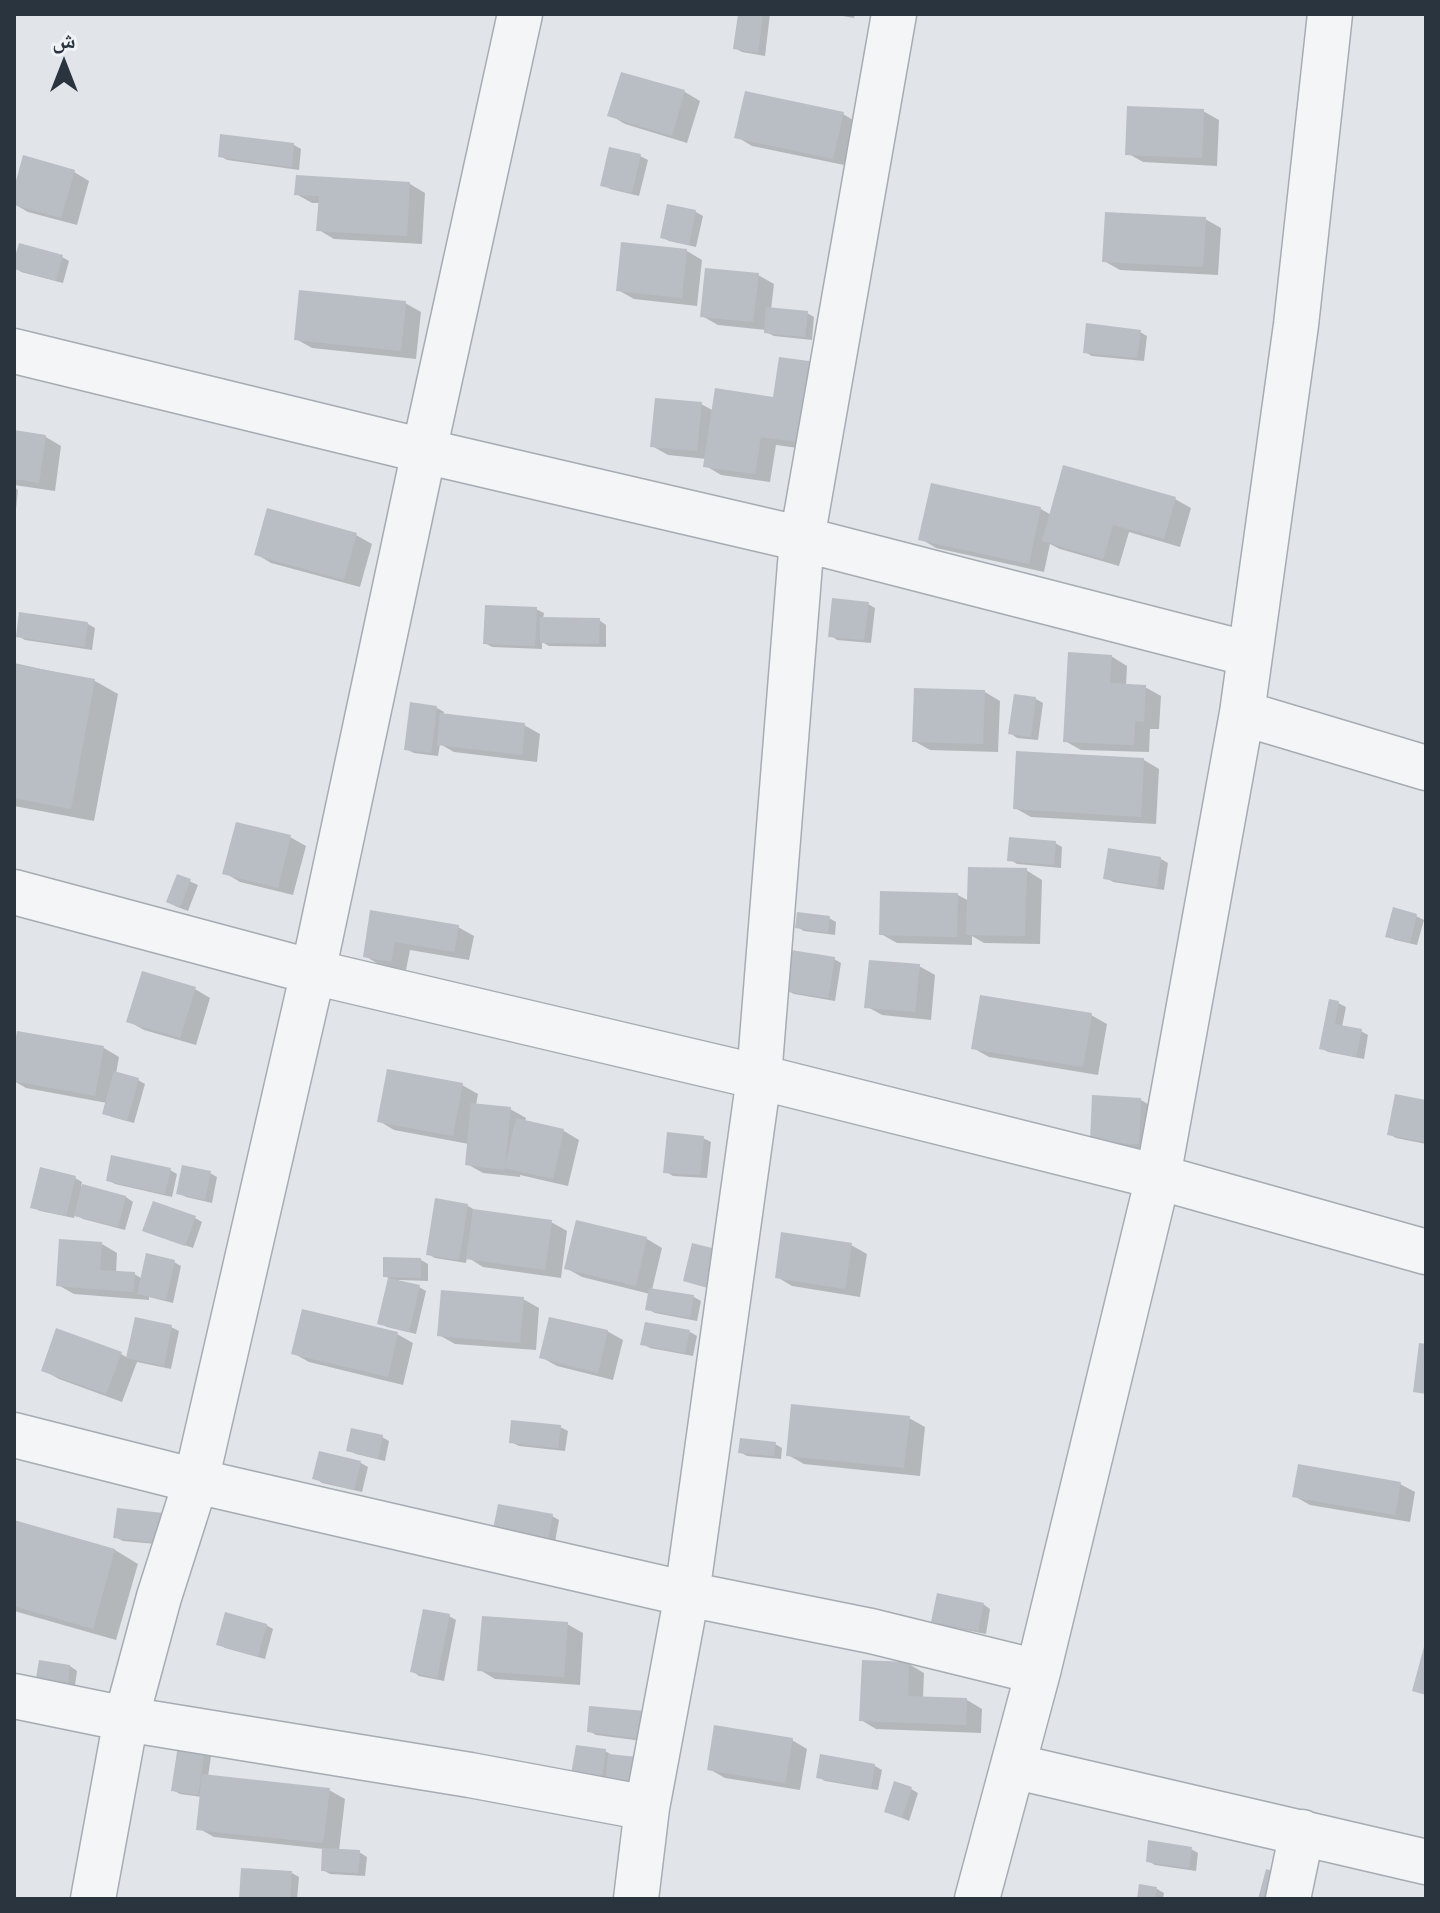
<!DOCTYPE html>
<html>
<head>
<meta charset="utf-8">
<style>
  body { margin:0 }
  #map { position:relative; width:1440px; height:1913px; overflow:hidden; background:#e1e5e9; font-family:Lato,"Noto Naskh Arabic",sans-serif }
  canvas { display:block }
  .frame { position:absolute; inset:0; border:16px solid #2a343f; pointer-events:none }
  .north { position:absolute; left:24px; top:24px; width:80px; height:80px; -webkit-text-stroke:6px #f0f3f6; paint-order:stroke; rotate:0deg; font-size:22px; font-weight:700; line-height:32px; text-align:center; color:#2a343f }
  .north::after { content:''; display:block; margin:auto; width:28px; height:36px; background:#2a343f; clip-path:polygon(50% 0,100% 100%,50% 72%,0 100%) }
</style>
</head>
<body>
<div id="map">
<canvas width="1440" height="1913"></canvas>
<div class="frame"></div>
<div class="north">ش</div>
</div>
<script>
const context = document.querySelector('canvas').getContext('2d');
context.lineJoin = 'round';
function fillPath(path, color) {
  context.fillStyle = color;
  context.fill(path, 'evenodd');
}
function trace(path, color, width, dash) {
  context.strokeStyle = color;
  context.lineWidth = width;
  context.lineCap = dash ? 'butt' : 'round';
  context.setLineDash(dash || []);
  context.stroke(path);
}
fillPath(new Path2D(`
  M740,14H770L765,56L742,52L735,48Z
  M831,14H855L854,18Z
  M622,74L685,92L700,101L687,143L625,124L610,115Z
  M1203,111L1219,120L1217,166L1143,162L1127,153Z
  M843,114L858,123L849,166L752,146L737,137Z
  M294,145L301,149L299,170L227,160L220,156Z
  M640,156L648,160L639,196L610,189L603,185Z
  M74,172L89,181L77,225L28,212L14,204V196Z
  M410,184L425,193L422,244L334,239L319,230L320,203H312L296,194Z
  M668,207L696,212L703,216L696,247L669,241L662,237Z
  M1205,219L1221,228L1218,275L1120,270L1104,261Z
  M623,244L687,251L702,260L697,306L634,299L618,290Z
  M62,257L69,261L63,283L21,272L14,267Z
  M758,275L774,284L771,310L807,313L814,317L812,340L774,336L766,332V330L718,325L702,316Z
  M405,303L421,312L416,359L312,348L296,339Z
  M1140,332L1147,336L1144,361L1092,356L1085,352Z
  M701,404L714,411L827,452L776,445L770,482L721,475L706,466L707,459L668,455L652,446Z
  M14,432L46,437L61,446L55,491L14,485Z
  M14,487L18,490L15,519H14Z
  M1175,499L1191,508L1180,547L1129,532L1119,566L1060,549L1050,544L1044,572L936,548L921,539L1041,509L1051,515Z
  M356,535L372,544L360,587L271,563L256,554Z
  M868,604L875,608L871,643L837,640L830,635Z
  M536,609L544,613L543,619L599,620L606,625V647L549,646L542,642V649L492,647L485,643Z
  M21,614L88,624L95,628L92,650L25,640L18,636Z
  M1111,656L1127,666L1126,686L1145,687L1161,696L1159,729H1150L1149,752L1081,750L1065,741Z
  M14,663L95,681L118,694L94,821L14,806Z
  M985,692L1000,701L998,752L930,750L914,741Z
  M1015,696L1036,699L1043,703L1038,740L1017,738L1010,733Z
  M437,708L444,712L443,715L524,725L540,734L537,762L454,752L440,744L438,756L414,753L406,749Z
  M1144,760L1159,769L1156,824L1031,817L1015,808Z
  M290,837L306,846L293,895L240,882L225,873Z
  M1055,843L1062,847L1061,868L1017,864L1009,859Z
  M1110,851L1161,859L1168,863L1164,890L1113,882L1106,878Z
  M1026,870L1042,880L1040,944L984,943L972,936V945L897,943L881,934L958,895L969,901Z
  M178,876L198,885L188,911L175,906Z
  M372,913L458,927L474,936L469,960L410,950L406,970L380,965L365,956Z
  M1416,916L1424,920L1417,945L1395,940L1388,936Z
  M829,918L836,922L835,935L804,931L797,927Z
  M834,959L841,963L835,1001L794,994L786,990Z
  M919,966L935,975L931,1020L882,1015L866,1006Z
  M195,989L210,998L196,1045L144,1030L128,1021Z
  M1338,1003L1346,1007L1342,1027L1361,1031L1368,1035L1364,1059L1328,1052L1321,1048Z
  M1091,1015L1107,1024L1098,1075L989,1057L973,1048Z
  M104,1048L119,1057L116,1074L138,1080L145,1084L134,1123L112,1117L105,1113L107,1103L26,1088L14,1081V1060Z
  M462,1085L478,1094L476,1105L510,1109L526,1118L525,1122L564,1131L579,1140L568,1186L520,1175V1177L483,1173L467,1164L469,1144L394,1130L379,1121Z
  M1141,1100L1156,1109L1155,1151L1107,1149Z
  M1426,1102V1144L1396,1138L1389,1134Z
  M703,1138L711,1142L707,1178L673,1176L665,1171Z
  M170,1170L177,1174L172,1197L115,1184L108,1180Z
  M210,1173L217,1177L212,1203L186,1197L178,1193Z
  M75,1178L82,1182L81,1186L126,1197L133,1202L125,1230L83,1219L75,1214L74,1218L40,1211L33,1207Z
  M437,1201L468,1206L475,1210L551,1222L567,1231L561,1278L483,1267L467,1257L466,1263L435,1258L428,1254Z
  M195,1218L202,1222L193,1248L152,1234Z
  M577,1222L647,1239L662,1248L652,1290L694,1297L701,1301L697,1321L655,1313L648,1309L650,1294L582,1277L566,1268Z
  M102,1244L117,1253L116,1273L134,1274L143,1279L174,1262L181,1266L173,1303L149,1297V1300L74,1294L58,1285Z
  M851,1245L867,1254L860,1297L792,1286L777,1277Z
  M421,1260L428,1264V1281L399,1280V1282L419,1287L426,1291L416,1334L387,1327L380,1323L390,1279L385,1276Z
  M523,1299L539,1308L536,1350L455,1344L439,1335Z
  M647,1324L690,1332L697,1336L693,1356L650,1348L643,1344Z
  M171,1327L179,1331L171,1369L137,1362L122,1402L59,1379L43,1370L121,1354L128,1358Z
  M607,1331L623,1340L613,1380L557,1366L541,1357Z
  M397,1334L413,1343L403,1385L309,1362L293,1353Z
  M909,1418L925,1427L920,1476L804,1464L788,1455Z
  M560,1427L568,1431L565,1451L519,1446L511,1442Z
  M382,1437L389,1441L385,1461L356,1454L348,1450Z
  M775,1444L782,1448L781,1459L747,1456L740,1452Z
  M321,1454L361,1463L368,1467L362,1492L322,1483L315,1478Z
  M1400,1484L1415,1492L1410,1522L1310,1505L1294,1496Z
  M119,1510L178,1546L123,1541L115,1537Z
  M552,1516L559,1520L555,1542L503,1532Z
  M14,1522L115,1550L138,1564L116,1640L14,1611Z
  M983,1604L990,1609L986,1634L940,1625L933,1621Z
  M449,1616L456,1620L444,1681L419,1676L412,1671Z
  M567,1624L583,1633L580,1685L495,1679L480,1670Z
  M266,1625L273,1629L265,1659L225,1648L218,1644Z
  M909,1664L924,1673L923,1698L967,1700L982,1709L981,1733L876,1729L861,1720Z
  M70,1666L77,1671L75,1685L45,1681L38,1677Z
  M591,1708L650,1742L596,1735L589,1731Z
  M792,1740L807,1749L800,1790L725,1778L709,1769Z
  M213,1742L208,1777L329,1790L345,1799L339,1851L359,1852L367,1857L365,1876L330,1874L323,1870L324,1849L214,1837L198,1828L202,1797L180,1794L173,1790Z
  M605,1751L612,1755L614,1795L578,1789Z
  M822,1756L875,1766L882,1770L878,1790L825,1781L818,1777Z
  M911,1789L918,1793L909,1821L886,1811Z
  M1191,1849L1198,1853L1196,1871L1155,1865L1148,1861Z
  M292,1873L299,1877L297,1899H241Z
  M1141,1887L1157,1889L1164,1893L1163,1899H1139Z`), '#0003');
fillPath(new Path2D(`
  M738,14H763L758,53L733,49Z
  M621,72L685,90L672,136L607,116Z
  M745,91L844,112L833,159L734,138Z
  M1127,106L1204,109L1202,158L1125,155Z
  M220,134L294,143L292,167L218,157Z
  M609,147L641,154L632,193L600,186Z
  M23,155L75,170L61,218L14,205V188Z
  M296,175L410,182L407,236L316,231L319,196L294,195Z
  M667,204L696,210L689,245L660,238Z
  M1105,212L1206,217L1203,267L1102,262Z
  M621,242L687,249L682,298L616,291Z
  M19,243L63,255L56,281L14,269V260Z
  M705,268L759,273L753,322L700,317Z
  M299,290L406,301L401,351L294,340Z
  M766,307L808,311L805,337L764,333Z
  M1086,323L1141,330L1137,358L1083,353Z
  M779,357L824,363L811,444L761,437L755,474L703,467L715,388L773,397Z
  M655,398L702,402L697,451L650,447Z
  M14,430L46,435L39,483L14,479Z
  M1063,465L1176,497L1164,539L1113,525L1103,559L1042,541Z
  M931,483L1041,507L1029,564L918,540Z
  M267,508L357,533L344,580L254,555Z
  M832,598L869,602L864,640L828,637Z
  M485,605L537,607L535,646L483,644Z
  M19,612L88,622L85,647L16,637Z
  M540,617L600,618L599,644L540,643Z
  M1068,652L1112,655L1110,683L1146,685L1144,722L1135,721L1134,745L1063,742Z
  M14,664L95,679L71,809L14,798Z
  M914,688L985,690L983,744L912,742Z
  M1014,694L1036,697L1031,737L1008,734Z
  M410,702L437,706L431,753L404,750Z
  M440,713L525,723L522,755L437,745Z
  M1016,751L1144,758L1141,817L1013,809Z
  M236,822L291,835L278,888L222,874Z
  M1009,837L1056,841L1054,865L1007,861Z
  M1108,848L1161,857L1157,887L1103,879Z
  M968,867L1027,868L1025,936L966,935Z
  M177,874L191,879L180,908L166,902Z
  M880,891L958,893L957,937L879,935Z
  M1393,907L1417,914L1410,943L1385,937Z
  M370,910L459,925L454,952L395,942L391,962L363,957Z
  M797,912L830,916L828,933L795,928Z
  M791,950L835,957L828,998L784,991Z
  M869,960L920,964L915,1012L864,1008Z
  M142,971L196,987L180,1038L126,1022Z
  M980,995L1092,1013L1083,1067L971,1049Z
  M1329,999L1339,1001L1335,1024L1362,1029L1356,1057L1319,1049Z
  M17,1031L104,1046L95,1096L14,1081V1049Z
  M387,1069L463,1083L453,1136L377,1122Z
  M114,1071L139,1078L127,1121L102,1114Z
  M1395,1094L1426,1100V1142L1387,1135Z
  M1092,1095L1141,1098L1139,1144L1090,1142Z
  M471,1103L511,1107L505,1166L516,1118L564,1129L553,1179L505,1168L504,1170L465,1165Z
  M667,1132L704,1136L700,1175L663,1173Z
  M111,1155L171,1168L165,1194L106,1181Z
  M182,1165L211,1171L205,1200L176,1194Z
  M40,1167L76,1176L66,1216L30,1208Z
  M82,1184L126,1196L118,1227L74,1216Z
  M435,1198L468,1204L459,1260L426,1255Z
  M153,1201L196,1216L185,1246L142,1231Z
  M473,1209L552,1220L545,1270L466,1259Z
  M576,1220L647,1237L636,1286L564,1269Z
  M781,1232L852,1243L845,1289L775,1278Z
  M59,1239L102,1242L100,1270L135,1272L133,1292L56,1286Z
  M692,1243L720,1250L711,1289L683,1281Z
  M146,1253L175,1260L166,1300L137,1294Z
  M383,1257L421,1258V1278L383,1277Z
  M388,1278L420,1285L409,1332L377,1324Z
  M649,1288L694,1295L690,1318L645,1310Z
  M441,1290L524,1297L520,1343L437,1336Z
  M302,1309L398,1332L388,1377L291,1354Z
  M135,1317L172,1325L164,1366L126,1358Z
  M549,1317L608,1330L598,1373L539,1358Z
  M645,1322L690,1330L685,1353L640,1345Z
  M56,1328L122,1352L106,1394L41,1371Z
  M1419,1343L1426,1344V1394L1413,1392Z
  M791,1404L910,1416L904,1468L786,1456Z
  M511,1420L561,1425L558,1448L509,1443Z
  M351,1428L383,1435L378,1459L346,1451Z
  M740,1438L776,1442L774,1456L738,1453Z
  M319,1451L361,1461L354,1490L312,1479Z
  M1298,1464L1401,1482L1395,1515L1292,1497Z
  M498,1504L553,1514L548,1539L493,1529Z
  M117,1508L173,1514L171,1544L113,1538Z
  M14,1520L115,1549L93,1629L14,1606Z
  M937,1593L984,1603L978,1631L931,1622Z
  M423,1609L450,1614L437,1678L410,1672Z
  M225,1612L267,1624L258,1656L216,1645Z
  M482,1616L568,1622L564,1677L477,1671Z
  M1425,1643H1426V1695L1412,1691Z
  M39,1660L70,1665L68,1683L36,1678Z
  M862,1660L909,1662L908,1696L967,1698L966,1725L859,1721Z
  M589,1706L646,1711L643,1739L587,1732Z
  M714,1725L793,1738L785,1783L707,1770Z
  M180,1732L207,1736L198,1795L171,1791Z
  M576,1745L606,1749L600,1791L569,1786Z
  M608,1754L638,1757L634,1795L605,1792Z
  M820,1754L875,1764L871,1788L816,1778Z
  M202,1774L330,1788L323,1843L196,1830Z
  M894,1781L912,1787L902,1818L884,1812Z
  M1148,1840L1192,1847L1189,1868L1146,1862Z
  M322,1848L360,1850L358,1873L321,1871Z
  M241,1868L292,1871L290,1899H239Z
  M1266,1869L1284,1874L1278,1899H1258Z
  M1139,1884L1157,1887L1155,1899H1137Z`), '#b9bec5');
const street = new Path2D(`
  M14,351L424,451L802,539L1249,654
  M1242,713L1426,768
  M14,892L313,972L759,1077L1158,1177L1426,1252
  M14,1435L196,1481L687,1594L871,1631L1038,1672
  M14,1696L126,1719L470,1775L647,1808
  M1013,1766L1426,1862
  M93,1899L126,1719L159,1597L196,1481L313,972L424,451L520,14
  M636,1899L647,1808L687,1594L759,1077L802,539L894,14
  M977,1899L1038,1672L1158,1177L1242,713L1296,325L1330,14
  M1288,1899L1302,1832`);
trace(street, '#a6acb3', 47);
trace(street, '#f3f5f7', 44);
</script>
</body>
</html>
